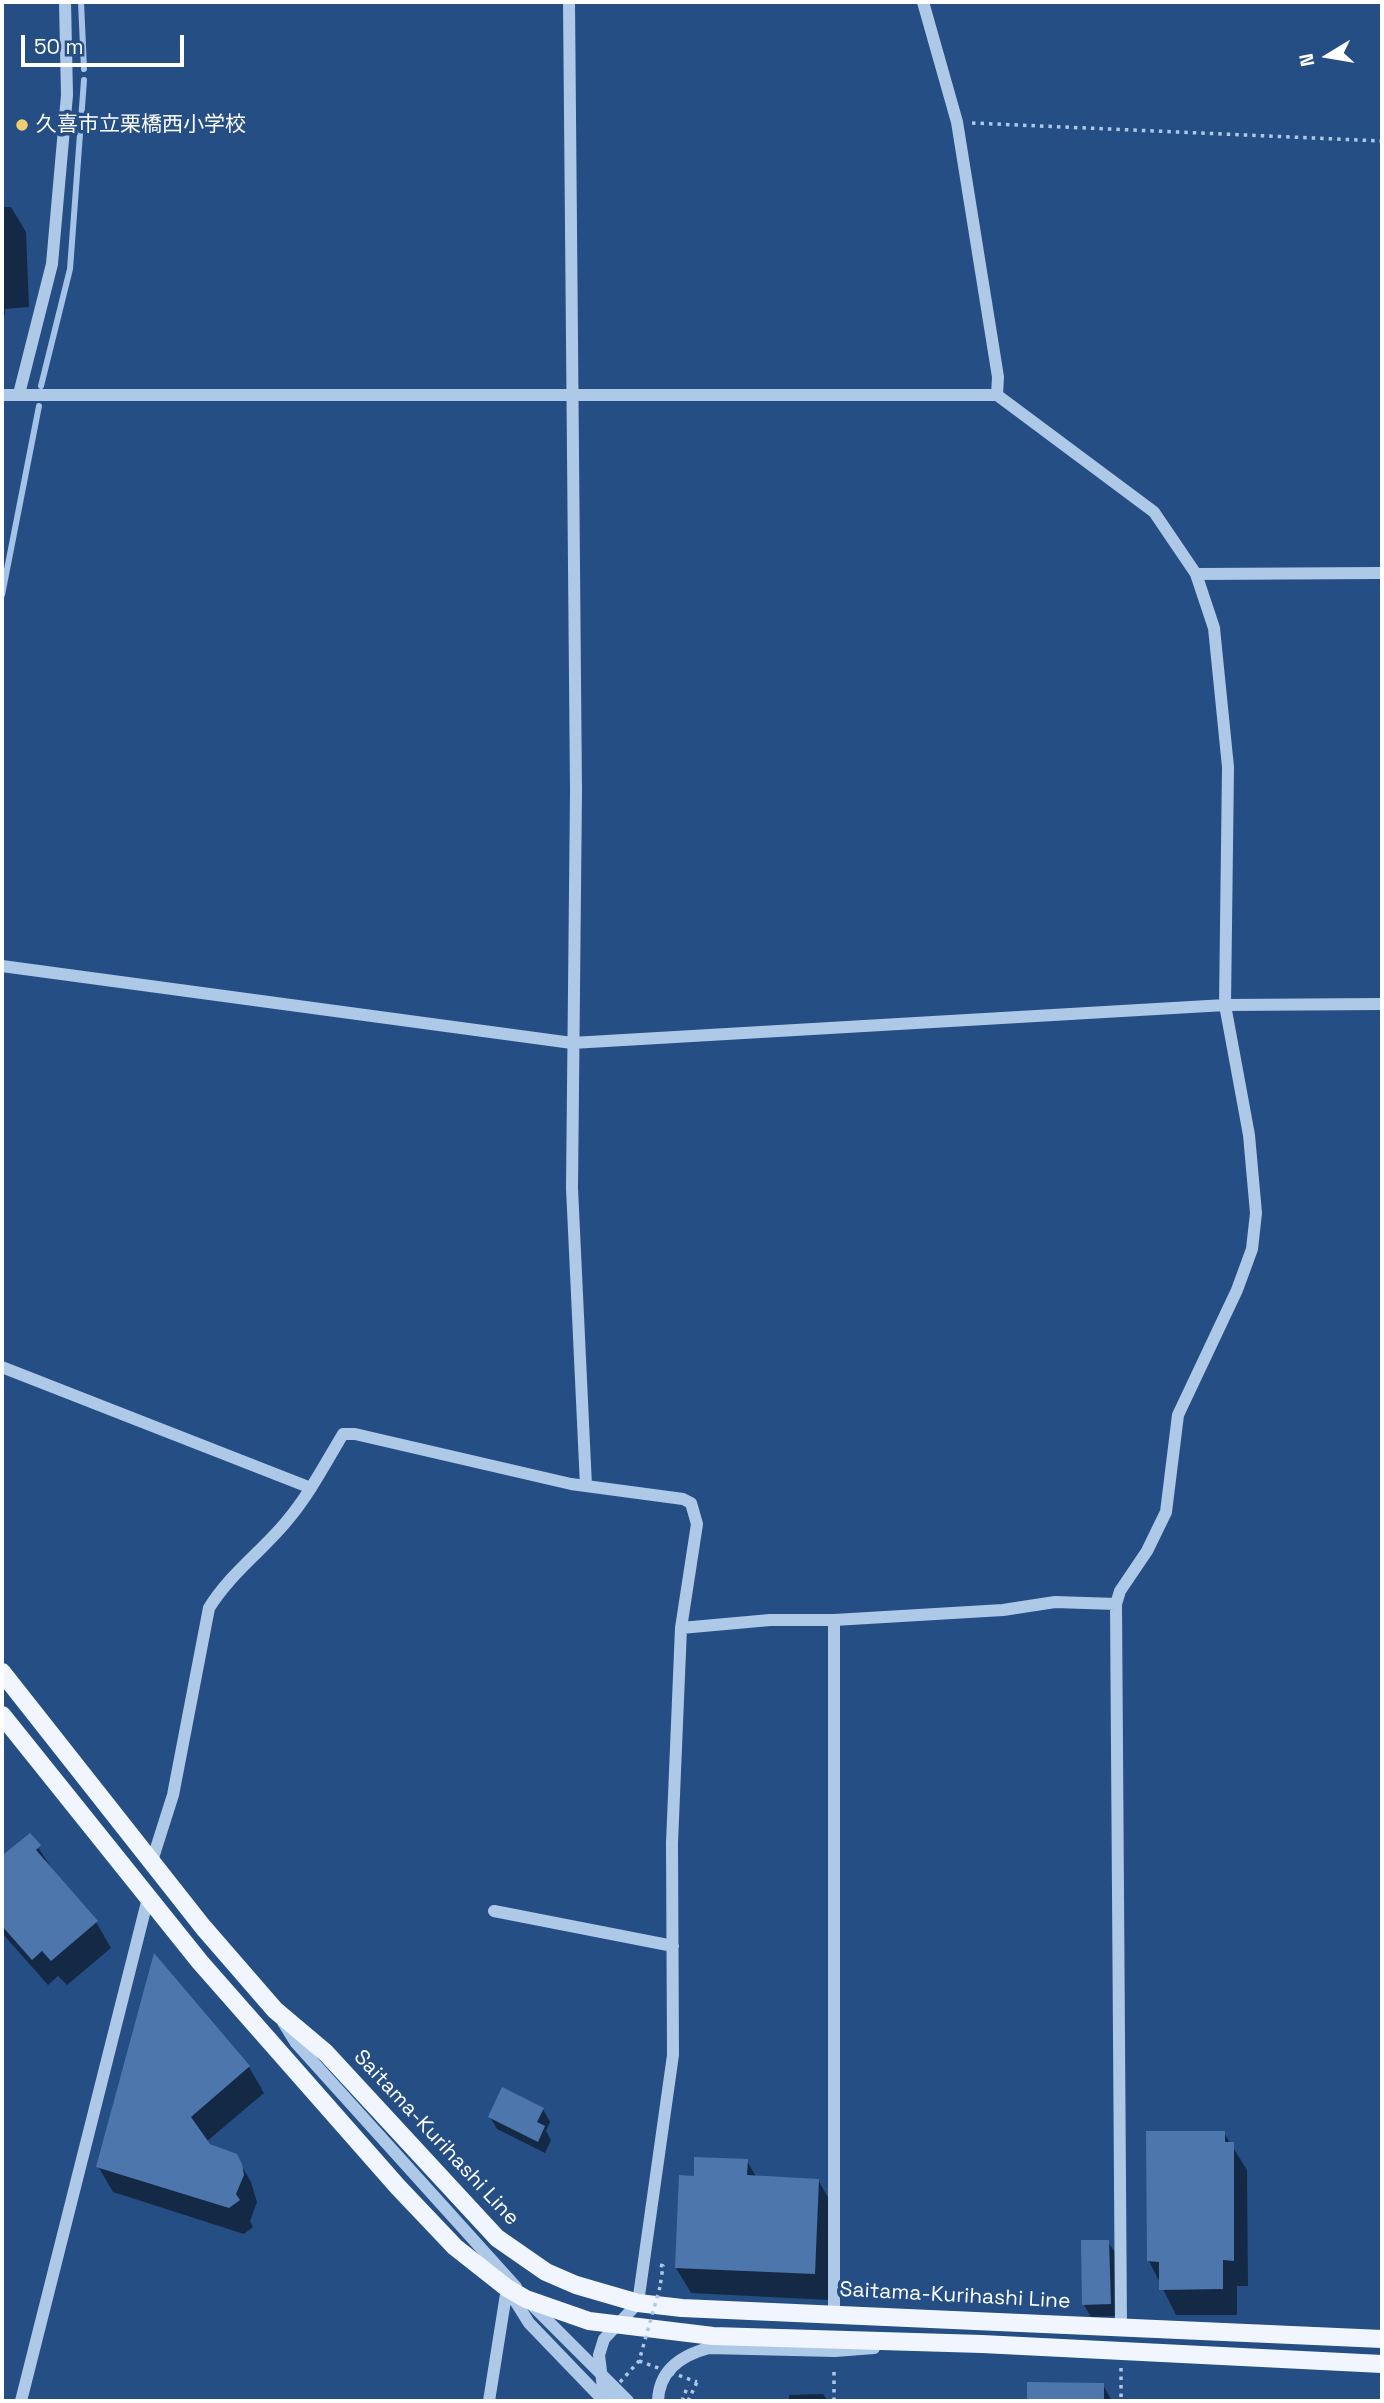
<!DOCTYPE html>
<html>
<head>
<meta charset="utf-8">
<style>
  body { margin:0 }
  #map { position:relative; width:1384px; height:2403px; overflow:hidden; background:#254e84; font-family:"Space Grotesk",sans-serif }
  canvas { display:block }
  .frame { position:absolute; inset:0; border:4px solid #fff; pointer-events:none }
  .north { position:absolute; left:1293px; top:21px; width:70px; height:70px; -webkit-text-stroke:5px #254e84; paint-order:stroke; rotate:259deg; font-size:19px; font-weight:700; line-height:28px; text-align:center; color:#fff }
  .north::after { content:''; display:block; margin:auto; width:24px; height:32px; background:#fff; clip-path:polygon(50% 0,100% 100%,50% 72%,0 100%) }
  .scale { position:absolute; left:21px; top:35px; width:163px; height:32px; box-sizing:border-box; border:4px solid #fff; border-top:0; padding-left:9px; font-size:21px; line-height:24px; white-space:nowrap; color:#fff; -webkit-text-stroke:5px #254e84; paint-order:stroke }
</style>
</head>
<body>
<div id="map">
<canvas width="1384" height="2403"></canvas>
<div class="frame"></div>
<div class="north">N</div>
<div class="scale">50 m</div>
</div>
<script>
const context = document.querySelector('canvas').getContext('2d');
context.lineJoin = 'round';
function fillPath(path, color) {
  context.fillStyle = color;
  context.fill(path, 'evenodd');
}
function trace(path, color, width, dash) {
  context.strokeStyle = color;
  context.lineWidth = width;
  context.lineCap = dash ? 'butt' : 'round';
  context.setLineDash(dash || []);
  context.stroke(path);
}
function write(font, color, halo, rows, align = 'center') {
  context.font = font + ' "Space Grotesk","Noto Sans JP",sans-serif';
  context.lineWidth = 7;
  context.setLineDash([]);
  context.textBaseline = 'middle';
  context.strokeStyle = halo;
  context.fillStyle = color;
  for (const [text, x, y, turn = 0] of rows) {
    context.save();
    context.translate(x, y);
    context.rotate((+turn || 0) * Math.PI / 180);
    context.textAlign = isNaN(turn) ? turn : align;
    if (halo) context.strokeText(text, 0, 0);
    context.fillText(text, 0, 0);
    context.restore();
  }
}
fillPath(new Path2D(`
  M2,207H11L26,232L29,307L5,309V315H2Z
  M30,1835L54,1872L96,1922L111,1948L67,1985L58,1976L48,1985L2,1933V1874Z
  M155,1956L249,2067L264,2093L206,2142L236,2156L251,2182L257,2202L250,2221L253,2227L244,2234L113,2192L98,2166Z
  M543,2109L550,2122L546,2131L551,2140L545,2153L497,2129L490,2117Z
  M1224,2133L1247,2170L1248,2286H1237V2315H1176L1149,2261Z
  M747,2161L757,2178L818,2180L833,2206L829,2300L691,2293L676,2268L695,2178Z
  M1108,2242L1116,2254L1117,2316L1091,2317L1084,2305Z
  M1029,2384L1103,2385L1112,2401H1029Z
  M823,2394L828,2401H789V2395Z`), '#0007');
trace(new Path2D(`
  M81,2L84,69
  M41,386L70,269L84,80
  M2,595L39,406`), '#a3c3e8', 6);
fillPath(new Path2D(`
  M30,1833L41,1845L36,1850L98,1921L51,1961L42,1951L32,1960L2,1926L4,1854Z
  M154,1953L250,2066L191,2117L210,2144L237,2154L242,2164L244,2175L236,2194L240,2200L229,2208L96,2167Z
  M502,2087L544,2108L537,2122L545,2126L538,2142L488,2117Z
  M1146,2131H1225V2142H1234V2261L1223,2260V2289L1159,2290V2262L1147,2261Z
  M694,2157L748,2159L747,2175L819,2179L815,2274L675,2268L679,2175L694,2176Z
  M1081,2240H1109L1111,2304L1082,2305Z
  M1027,2382L1104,2383V2401H1027Z`), '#4d77ac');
trace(new Path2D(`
  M972,123L1382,141
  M660,2265L663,2266L660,2287
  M1121,2368V2401
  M682,2401L688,2385
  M688,2401L697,2382
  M834,2401V2368`), '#aec8e8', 3.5, [3.5, 5]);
trace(new Path2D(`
  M569,2L576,791L572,1188L586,1486
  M923,2L957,122L998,377L997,395
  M19,394L52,264L67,95L65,2
  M2,395H997L1154,512L1196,574L1214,628L1228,767L1225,1005L1249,1135L1256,1213L1252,1249L1237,1290L1178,1415L1166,1512L1147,1551L1120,1591L1116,1604L1121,2327
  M1196,574L1382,573
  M2,966L572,1043L1225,1005L1382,1004
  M2,1367L311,1488
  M681,1628L770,1620H834L1003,1610L1055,1602L1116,1604
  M152,1861L173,1795L209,1608C230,1574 261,1552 286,1522C309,1495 325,1464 343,1434H355L571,1484L683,1499L691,1503L697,1524L681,1628L672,1843L673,2055L638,2303L604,2339L599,2355L603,2388L614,2401
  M494,1911L673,1946
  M283,2022L296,2043L516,2287
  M507,2288L529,2323L604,2401
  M530,2303L628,2401
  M834,2313V1620
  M21,2401L148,1898
  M489,2401L507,2288
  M658,2401C659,2370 682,2355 709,2348L835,2351L874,2348`), '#aec8e8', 12);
trace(new Path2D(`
  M2,1672L203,1927L275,2010L326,2053L497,2238L546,2272L576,2285L638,2303L682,2308L1382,2339
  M2,1715L200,1962L398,2187L455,2247L507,2288L526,2299L589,2321L713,2336L982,2344L1382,2364`), '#f1f6fe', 18);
trace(new Path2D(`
  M639,2361L697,2382
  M603,2401L639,2361L660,2287`), '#aec8e8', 3.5, [3.5, 5]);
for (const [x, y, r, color] of [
  [22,125,7,"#f2ce73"]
]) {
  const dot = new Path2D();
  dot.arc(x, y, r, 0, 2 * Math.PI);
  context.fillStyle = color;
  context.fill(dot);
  trace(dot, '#254e84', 2.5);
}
write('21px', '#fff', '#254e84', [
  ["久喜市立栗橋西小学校",36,125]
], 'left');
write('21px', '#fff', '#254e84', [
  ["Saitama-Kurihashi Line",436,2138,47],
  ["Saitama-Kurihashi Line",955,2296,3]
]);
</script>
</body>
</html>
